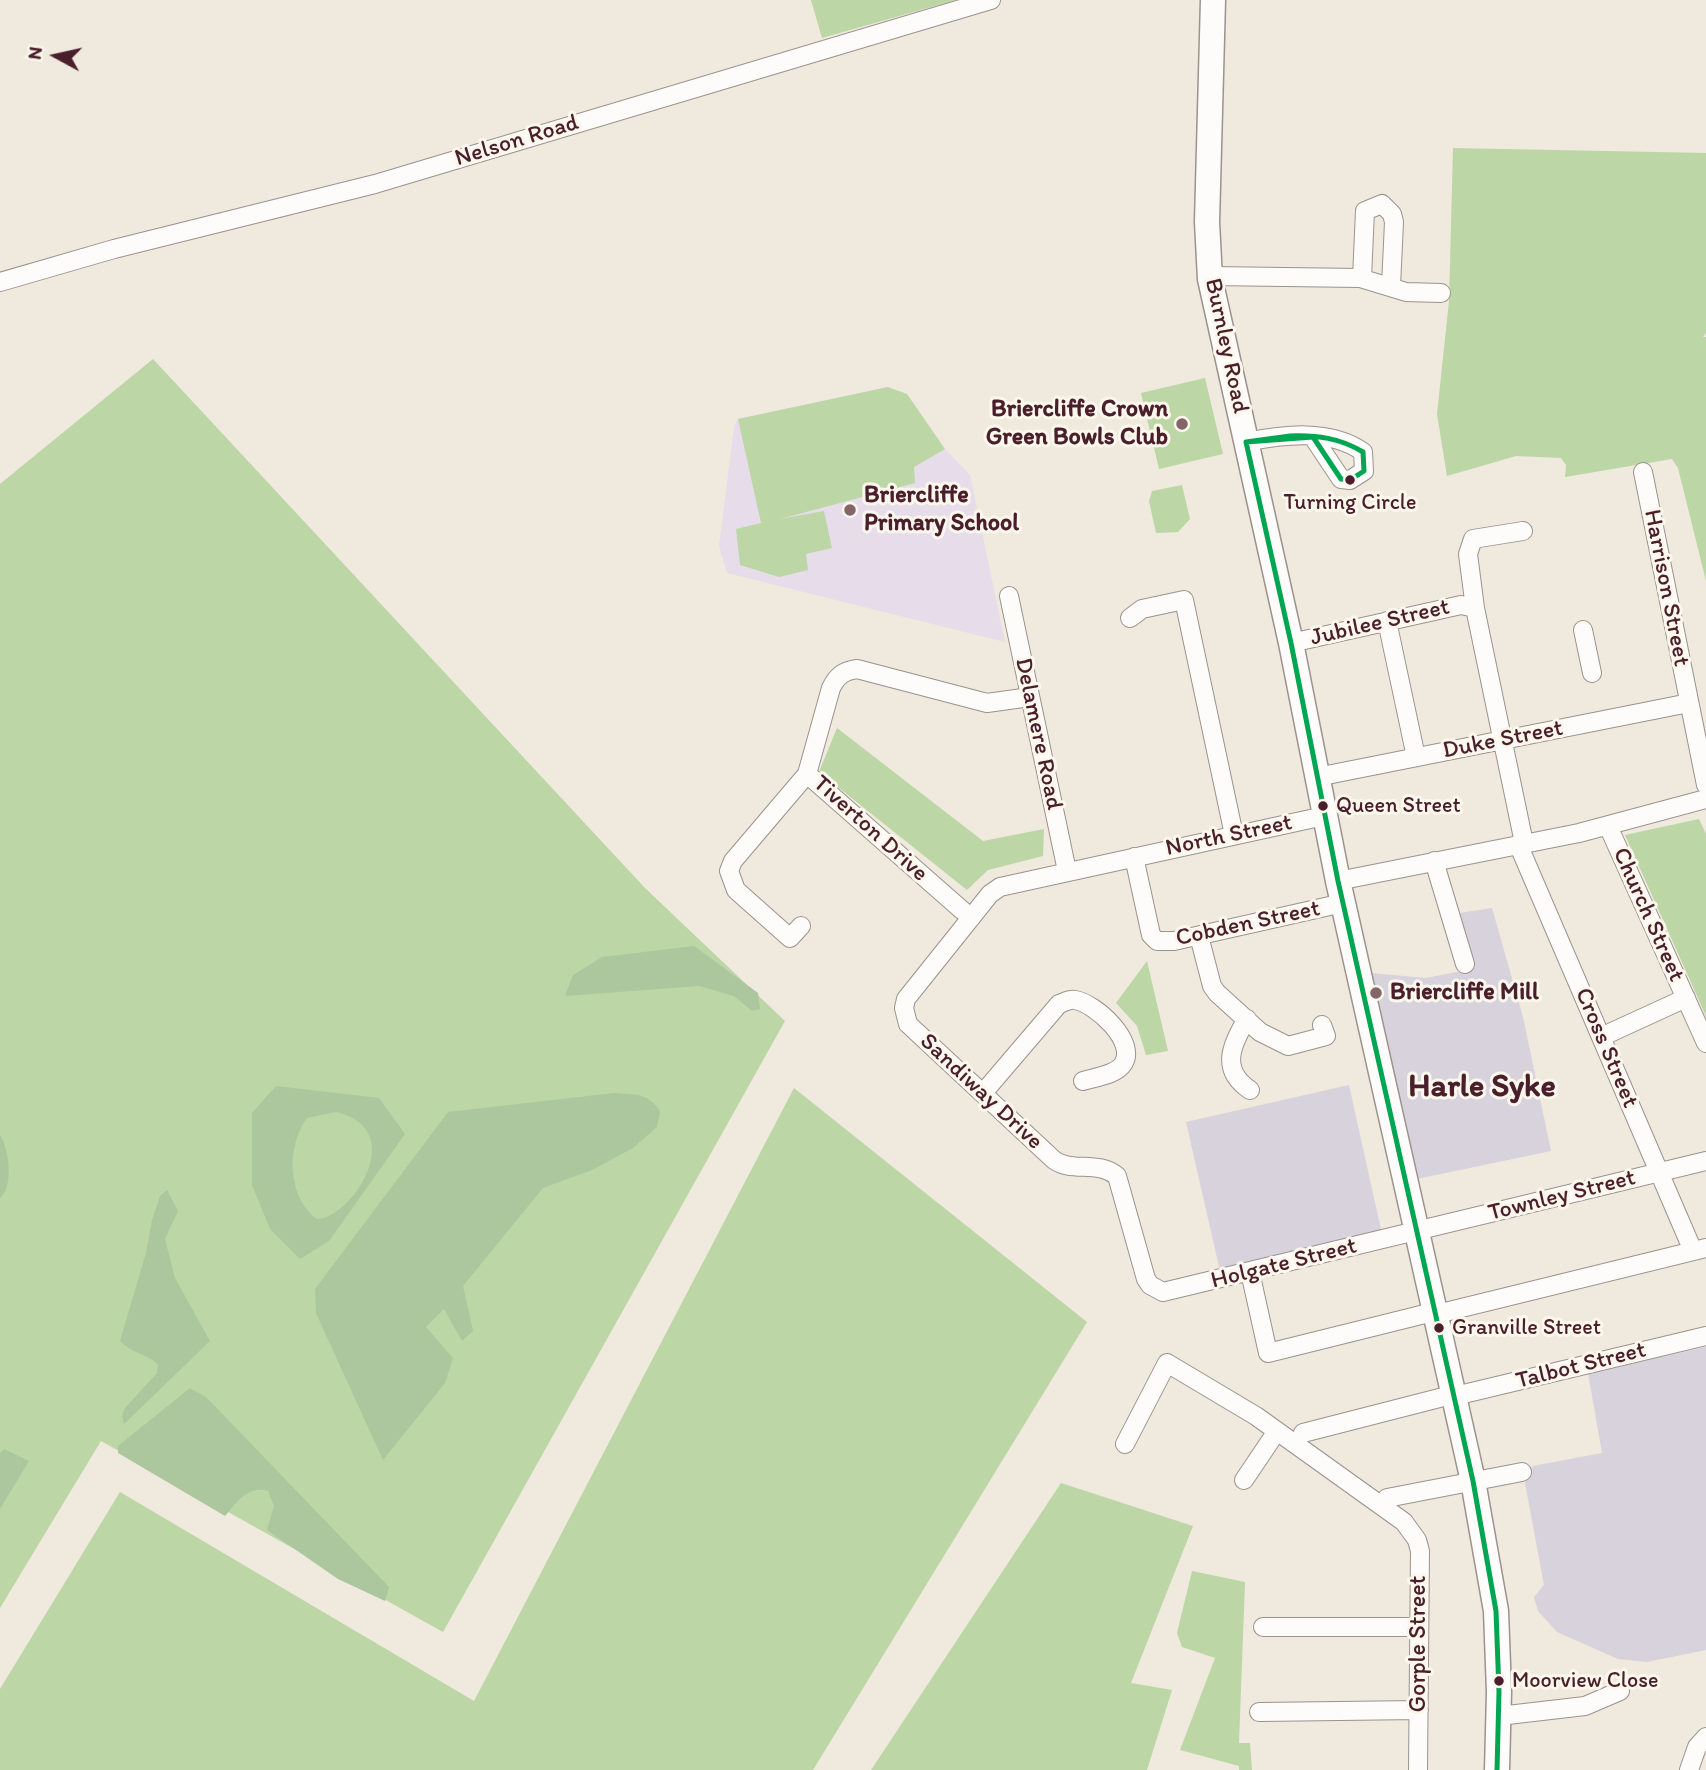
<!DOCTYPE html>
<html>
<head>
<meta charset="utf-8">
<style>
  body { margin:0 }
  #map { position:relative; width:1706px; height:1770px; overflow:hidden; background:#efe9de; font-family:Itim,sans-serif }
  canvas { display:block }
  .north { position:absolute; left:21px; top:21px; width:70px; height:70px; -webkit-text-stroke:5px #fbf7ec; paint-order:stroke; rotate:278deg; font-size:19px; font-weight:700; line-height:28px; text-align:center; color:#4a1f2b }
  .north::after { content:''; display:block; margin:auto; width:24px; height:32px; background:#4a1f2b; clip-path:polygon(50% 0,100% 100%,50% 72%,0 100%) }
</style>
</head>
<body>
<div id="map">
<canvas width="1706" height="1770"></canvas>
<div class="north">N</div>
</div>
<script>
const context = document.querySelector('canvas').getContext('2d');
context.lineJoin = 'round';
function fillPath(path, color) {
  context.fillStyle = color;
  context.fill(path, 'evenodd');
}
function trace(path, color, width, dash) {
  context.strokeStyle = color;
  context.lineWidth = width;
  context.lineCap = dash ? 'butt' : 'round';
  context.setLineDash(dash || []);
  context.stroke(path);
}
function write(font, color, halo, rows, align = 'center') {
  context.font = font + ' Itim,sans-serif';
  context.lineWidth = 6;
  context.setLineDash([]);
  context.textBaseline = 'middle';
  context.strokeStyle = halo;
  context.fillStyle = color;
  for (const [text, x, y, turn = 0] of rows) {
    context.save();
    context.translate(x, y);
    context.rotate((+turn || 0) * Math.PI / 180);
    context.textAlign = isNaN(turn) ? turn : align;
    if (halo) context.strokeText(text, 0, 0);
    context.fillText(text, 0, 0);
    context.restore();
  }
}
fillPath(new Path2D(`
  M888,387L907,394L945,449L970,475L1005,642L727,573L719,546L734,427L738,419Z`), '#e7ddea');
fillPath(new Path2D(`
  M1492,908L1523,1017L1551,1151L1417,1179L1371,973L1426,978L1472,969L1460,913Z
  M1349,1085L1382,1234L1220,1271L1186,1122Z
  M1706,1347V1650L1647,1662L1618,1659L1557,1632L1538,1611L1534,1597L1544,1585L1525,1483L1533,1466L1602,1453L1588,1373Z`), '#d7d2dc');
fillPath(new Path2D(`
  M811,0H956L822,38Z
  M1453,148L1706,153V333L1703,337H1706V581L1678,468L1672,459L1565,477L1566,465L1561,458L1516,456L1447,476L1437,414L1449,301Z
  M153,359L645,888L785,1021L443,1632L101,1441L0,1608V484Z
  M1205,378L1223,454L1159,469L1141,393Z
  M888,387L907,394L945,449L914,467L915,483L780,519L824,511L832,548L806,554L808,570L779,577L740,565L736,529L761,523L738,419Z
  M1182,485L1190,519L1178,532L1156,533L1149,501L1152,491Z
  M837,728L983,841L1044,829L1043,856L988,870L967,890L819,772Z
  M1699,819L1706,834V1016L1625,835Z
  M1147,961L1168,1051L1146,1055L1137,1026L1116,1003Z
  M794,1088L1087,1322L813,1770H0V1689L120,1492L474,1701Z
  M1061,1483L1193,1526L1131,1683L1172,1690L1147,1770H871Z
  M1192,1571L1245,1582L1239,1743H1250L1252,1770H1239V1766L1180,1750L1215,1658L1182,1647L1177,1633Z`), '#bcd6a5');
fillPath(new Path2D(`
  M694,946L758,993L760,1009L752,1011L734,996L699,986L565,996L573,975L602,957Z
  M276,1086L379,1098L405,1134L329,1241L300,1259L270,1229L252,1185V1113ZM336,1112C411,1129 351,1219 317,1219C287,1198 286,1146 307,1118Z
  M614,1093C635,1095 649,1092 660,1112L657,1127L633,1148L592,1170L543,1188L463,1286L473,1331L462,1341L444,1309L426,1327L453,1358L445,1383L383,1460L316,1313L315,1289L448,1112Z
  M0,1135C9,1148 14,1187 0,1198Z
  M167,1190L178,1211L165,1239L175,1278L210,1341L124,1424L122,1415L125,1408L157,1373L158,1365C149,1354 132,1354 120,1341L146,1253L152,1220L160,1196Z
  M190,1388L206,1397L389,1587L385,1601L338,1579L267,1530L274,1506L268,1491C248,1485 237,1502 225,1516L118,1453V1446Z
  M4,1449L29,1461L0,1509V1454Z`), '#acc79d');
const street = new Path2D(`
  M1210,276L1360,278L1406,292L1441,293
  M1362,278L1365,211L1382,204L1392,214L1394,222L1391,286
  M0,282L114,249L375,184L991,0
  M1246,442C1282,435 1330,428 1363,452L1364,471L1350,480L1341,479L1313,437
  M1643,472L1706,785
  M1009,596L1067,871
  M1475,608L1468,554L1473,539L1523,531
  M1130,618L1142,609L1184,600L1234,835
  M1387,621L1416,757
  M1583,630L1592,673
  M1291,643L1461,605L1475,608L1524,843
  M1317,777L1689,703
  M1324,816L1000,887L990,894L906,999L904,1008L908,1024L1054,1160C1072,1173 1098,1160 1117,1176L1146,1279L1150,1285L1163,1292L1706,1161
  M1608,826L1706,1043
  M1518,844L1693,1251
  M1134,857L1151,935L1157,941H1174L1343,903
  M1434,861L1465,964
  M1338,881L1579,833L1706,799
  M971,918L807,774L831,688C837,676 843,671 857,669L987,703L1030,697
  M801,926L790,938L736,890L729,871L733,861L807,774
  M1199,936L1212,986L1217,993L1260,1032L1288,1046L1326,1036L1322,1025
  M1247,1019C1231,1045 1220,1070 1250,1090
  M1601,1037L1686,998
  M983,1093L1059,1004C1065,1002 1069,999 1075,1000C1095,1003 1138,1042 1123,1064C1116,1075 1095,1077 1083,1081
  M1250,1272L1268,1353L1437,1311
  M1437,1314L1706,1248
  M1455,1396L1706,1336
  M1303,1433L1455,1394
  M1125,1444L1167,1363L1256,1416L1404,1522L1417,1540L1420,1551L1418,1770
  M1244,1480L1277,1431
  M1387,1498L1522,1472
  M1263,1627H1419
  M1259,1712L1419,1710
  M1499,1716L1585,1706L1620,1691
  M1689,1770L1697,1747L1706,1737`);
const secondary = new Path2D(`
  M1213,0L1207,222L1210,279L1291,643L1338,881L1473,1481L1496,1611L1499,1692L1497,1770`);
trace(street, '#9c928e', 20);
trace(secondary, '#9c928e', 27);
trace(street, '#fdfcfa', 18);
trace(secondary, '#fdfcfa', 24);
trace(new Path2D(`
  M1290,436C1317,435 1340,438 1363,452L1364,471L1350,480L1341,479L1313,437L1246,442Z
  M1246,442L1291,643L1338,881L1473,1481L1496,1611L1499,1692L1497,1770`), '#00a651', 5);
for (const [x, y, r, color] of [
  [1182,424,7,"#84666a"],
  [1350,480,6,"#4a1f2b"],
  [850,510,7,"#84666a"],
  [1323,806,6,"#4a1f2b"],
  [1376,993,7,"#84666a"],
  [1439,1328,6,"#4a1f2b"],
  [1499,1681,6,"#4a1f2b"]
]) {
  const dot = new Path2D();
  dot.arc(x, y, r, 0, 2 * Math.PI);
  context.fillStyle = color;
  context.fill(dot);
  trace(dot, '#fbf7ec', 2.5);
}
write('22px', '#4a1f2b', '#fbf7ec', [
  ["Turning Circle",1350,503,"center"],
  ["Queen Street",1336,806],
  ["Granville Street",1452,1328],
  ["Moorview Close",1512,1681]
], 'left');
write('24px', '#4a1f2b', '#fbf7ec', [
  ["Nelson Road",517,141,-17],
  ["Burnley Road",1226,346,78],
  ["Harrison Street",1666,588,79],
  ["Jubilee Street",1380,623,-13],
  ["Delamere Road",1038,734,78],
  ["Duke Street",1503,740,-11],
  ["Tiverton Drive",870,829,42],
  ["North Street",1229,836,-12],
  ["Church Street",1648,915,66],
  ["Cobden Street",1248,924,-12],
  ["Cross Street",1606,1048,67],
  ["Sandiway Drive",981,1092,43],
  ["Townley Street",1562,1196,-14],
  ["Holgate Street",1284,1264,-14],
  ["Talbot Street",1581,1366,-14],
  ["Gorple Street",1419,1644,-90]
]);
write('bold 24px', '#4a1f2b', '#fbf7ec', [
  ["Briercliffe Crown",1168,410,"right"],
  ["Green Bowls Club",1168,438,"right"],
  ["Briercliffe",864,496],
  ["Primary School",864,524],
  ["Briercliffe Mill",1390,993]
], 'left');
write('bold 32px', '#4a1f2b', '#fbf7ec', [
  ["Harle Syke",1482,1088]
]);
</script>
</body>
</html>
